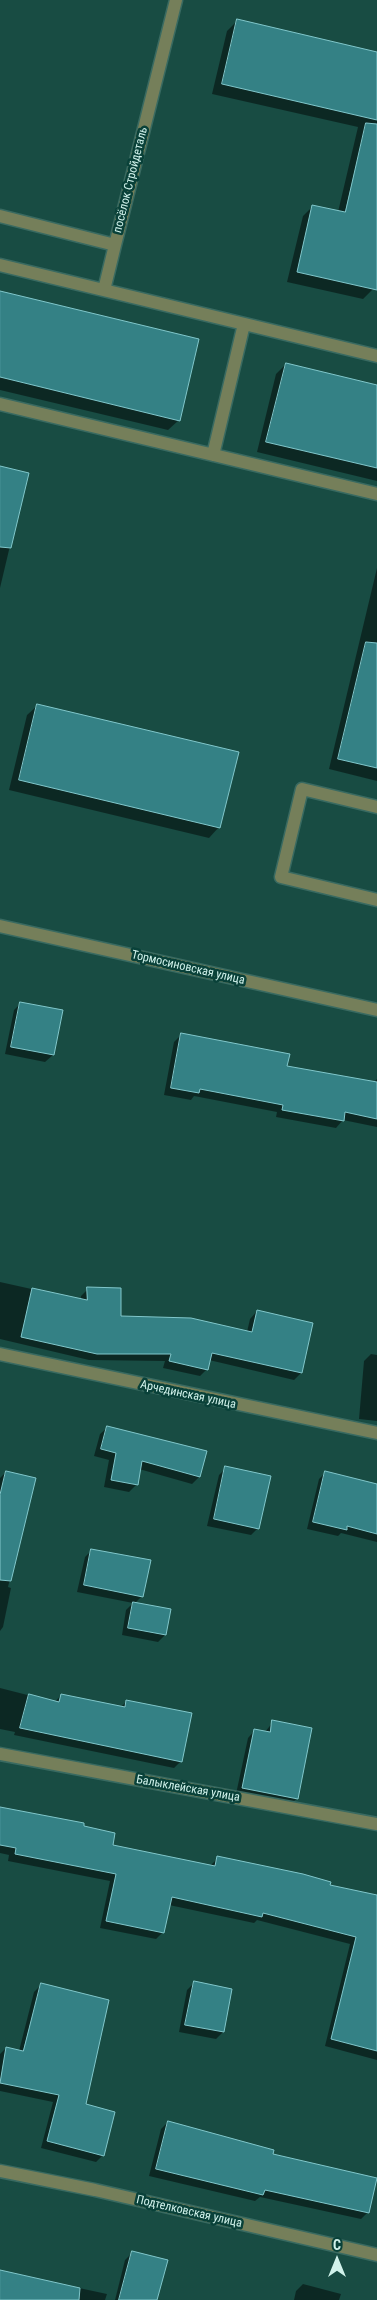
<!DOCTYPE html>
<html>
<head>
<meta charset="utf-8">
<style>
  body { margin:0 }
  #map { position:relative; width:377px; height:2300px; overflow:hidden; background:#184c43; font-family:"Roboto Condensed",sans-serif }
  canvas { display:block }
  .north { position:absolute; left:312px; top:2235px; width:50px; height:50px; -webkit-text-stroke:4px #094139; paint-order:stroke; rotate:0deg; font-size:14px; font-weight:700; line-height:20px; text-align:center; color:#d1f2eb }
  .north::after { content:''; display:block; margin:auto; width:18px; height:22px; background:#d1f2eb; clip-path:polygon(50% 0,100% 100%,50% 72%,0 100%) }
</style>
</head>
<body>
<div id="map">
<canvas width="377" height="2300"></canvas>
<div class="north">С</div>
</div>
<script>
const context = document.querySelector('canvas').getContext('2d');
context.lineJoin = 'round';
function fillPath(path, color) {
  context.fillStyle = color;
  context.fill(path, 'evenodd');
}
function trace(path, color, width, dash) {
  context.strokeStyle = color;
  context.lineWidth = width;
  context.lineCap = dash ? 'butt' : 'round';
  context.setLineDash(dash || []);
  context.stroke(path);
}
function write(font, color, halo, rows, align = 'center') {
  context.font = font + ' "Roboto Condensed",sans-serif';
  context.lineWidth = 5;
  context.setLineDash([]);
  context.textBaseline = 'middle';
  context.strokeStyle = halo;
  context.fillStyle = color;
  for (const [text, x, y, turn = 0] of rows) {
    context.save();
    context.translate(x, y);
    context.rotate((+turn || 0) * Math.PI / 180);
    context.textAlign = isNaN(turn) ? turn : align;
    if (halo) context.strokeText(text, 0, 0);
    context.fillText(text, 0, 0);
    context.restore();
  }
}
fillPath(new Path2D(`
  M237,21L377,53V290L373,289L363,299L287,282L303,216L313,206L338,212L358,127L212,94L227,31Z
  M0,292L179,420L168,430L0,390Z
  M286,364L377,386V481L257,452L276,374Z
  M0,468L27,474L0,588Z
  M377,568V781L329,769Z
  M38,705L219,827L209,838L9,790L27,715Z
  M21,1003L61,1011L53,1055L45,1062L5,1054L14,1010Z
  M181,1035L286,1067L373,1083L377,1079V1127L343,1120L336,1128L276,1117L277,1112L194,1096L191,1100L164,1095L174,1042Z
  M0,1282L81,1300V1296L88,1289L120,1318L247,1332L250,1319L257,1311L301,1373L294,1380L209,1360L207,1369L200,1376L163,1368L165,1361L89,1360L0,1339Z
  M371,1354L377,1355V1421L359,1419L364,1361Z
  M108,1427L199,1477L192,1484L139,1469L136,1485L129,1492L104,1487L109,1460L94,1456L100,1434Z
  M226,1468L258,1528L251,1535L207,1526L219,1475Z
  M6,1472L34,1479L8,1587L11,1588L3,1627L0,1631V1478Z
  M326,1472L377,1486V1542L341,1533L338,1536L307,1529L319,1479Z
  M92,1550L142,1596L135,1603L165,1635L158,1642L122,1635L126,1610L133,1603L77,1592L85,1557Z
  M0,1688L55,1702L61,1695L120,1708L127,1701L181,1761L174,1768L14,1735L15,1732L0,1729Z
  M273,1722L297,1798L290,1805L236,1794L248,1738L255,1730L265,1732Z
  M0,1807L83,1824L82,1827L111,1846L210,1866L218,1858L377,1896V2060L325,2046L350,1944L257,1920L254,1923L169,1905L163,1932L156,1939L100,1928L110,1881L8,1861L9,1855L0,1853Z
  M194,1983L223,2032L216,2039L179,2032L187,1990Z
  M41,1985L103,2155L96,2162L41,2148L53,2102L0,2091V2054L6,2048L19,2051L34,1992Z
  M168,2122L272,2155L368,2212L361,2219L260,2197L255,2201L149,2176L161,2129Z
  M132,2253L156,2300H115L125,2260Z
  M0,2271L107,2294L105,2300H0Z
  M303,2284L341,2294L339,2300H294L296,2291Z`), '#0007');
const building = new Path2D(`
  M237,19L377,52V120L222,84Z
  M366,123L377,124V290L297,272L312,205L345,212Z
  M0,291L199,339L180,421L0,377Z
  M286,363L377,385V468L266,442Z
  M0,466L29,473L11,548L0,547Z
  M366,642L377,643V768L338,759Z
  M37,704L239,752L220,828L19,780Z
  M20,1002L63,1010L54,1055L11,1047Z
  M181,1033L290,1054L287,1066L377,1082V1119L345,1112L344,1121L282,1110L283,1105L200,1089L199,1093L171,1088Z
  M87,1287L121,1288V1316L191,1318L252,1332L257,1310L313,1323L302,1373L212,1353L208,1370L169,1361L171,1354H97L21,1337L32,1288L87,1300Z
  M107,1426L207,1451L200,1477L142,1461L138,1485L111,1480L116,1453L101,1449Z
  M225,1466L271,1476L259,1529L214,1519Z
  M6,1471L36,1478L11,1581L0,1580V1495Z
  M325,1471L377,1484V1534L347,1526V1530L313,1522Z
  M91,1549L151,1560L143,1597L84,1585Z
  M133,1602L171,1609L166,1635L128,1628Z
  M29,1694L59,1702L61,1694L125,1707L126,1700L192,1713L182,1762L20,1728Z
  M272,1720L312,1728L298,1799L242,1788L254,1729L270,1732Z
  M0,1807L84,1823V1826L115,1833L113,1845L215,1866L217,1856L303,1874L331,1882L330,1885L377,1895V2051L331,2039L356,1937L263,1913L262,1917L172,1897L164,1933L106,1921L116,1874L15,1854L16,1848L0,1845Z
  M194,1981L232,1989L224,2032L185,2025Z
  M41,1983L109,2000L86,2104L115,2112L104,2156L47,2141L59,2095L0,2083L6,2047L23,2051Z
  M168,2121L274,2150L273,2154L377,2178L369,2213L265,2190L263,2195L156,2169Z
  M132,2251L168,2260L157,2300H119Z
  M0,2270L80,2288L79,2300H0Z`);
fillPath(building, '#348185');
trace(building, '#81c7cb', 1);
const minor = new Path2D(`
  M0,216L115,245L176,0
  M0,265L377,356
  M104,290L115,245
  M0,404L377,494
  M213,455L244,324
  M377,807L302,789L281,877L377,900
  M0,926L377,1010
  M0,1354L377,1433
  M0,1754L377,1824
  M0,2171L95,2190L377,2255`);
trace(minor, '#396a61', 15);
trace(minor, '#757f5a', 12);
write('12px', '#d1f2eb', '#094139', [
  ["посёлок Стройдеталь",131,180,-76],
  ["Тормосиновская улица",188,968,13],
  ["Арчединская улица",188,1395,12],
  ["Балыклейская улица",188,1789,10],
  ["Подтелковская улица",189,2212,13]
]);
</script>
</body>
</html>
